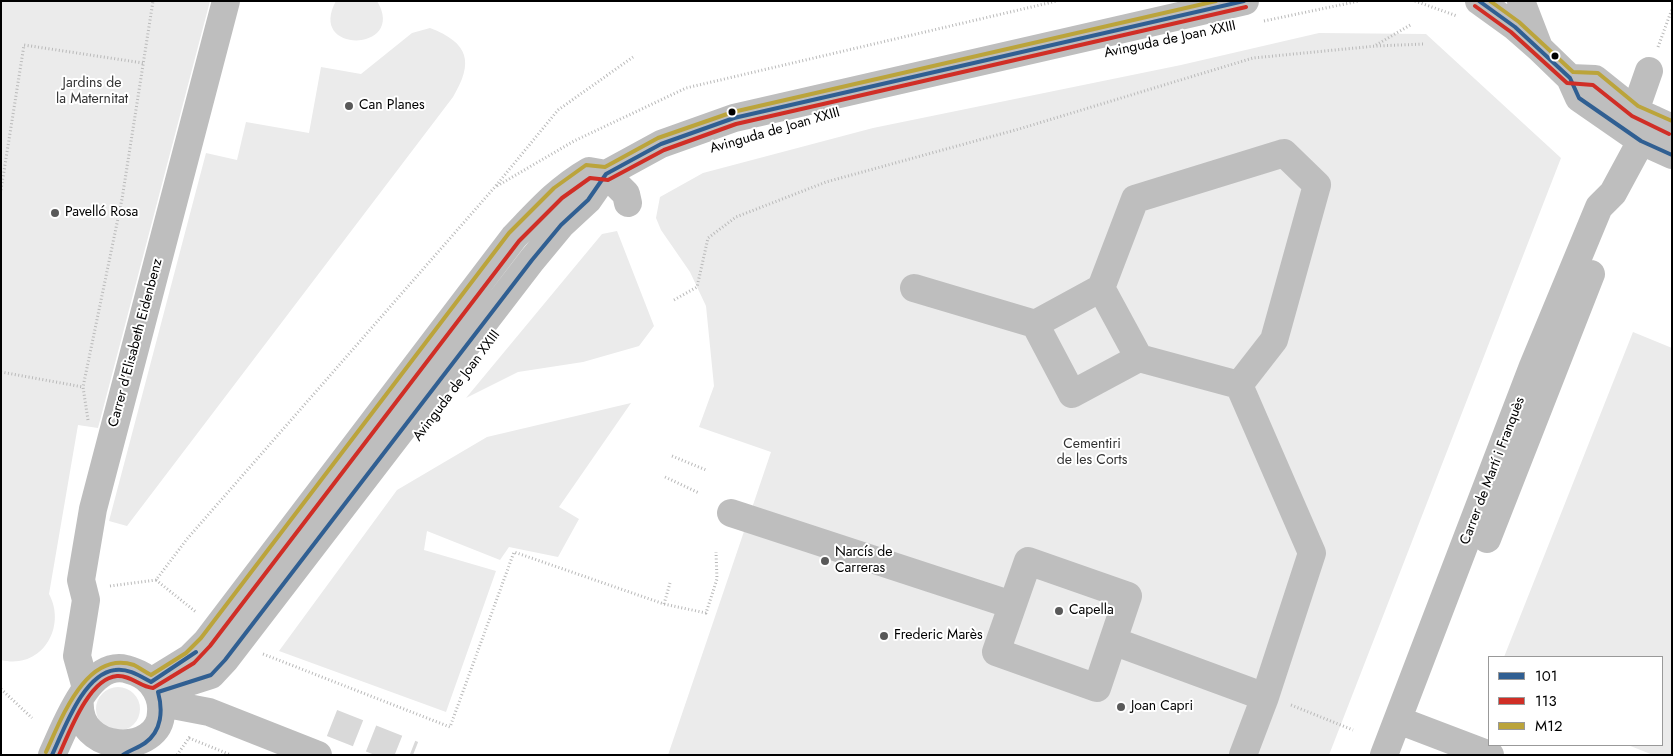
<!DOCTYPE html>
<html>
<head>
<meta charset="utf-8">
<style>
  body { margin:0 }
  #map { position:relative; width:1673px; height:756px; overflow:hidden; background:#fff; font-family:Jost,sans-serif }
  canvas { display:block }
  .frame { position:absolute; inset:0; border:2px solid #000; pointer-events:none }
  .legend { position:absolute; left:1488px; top:656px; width:175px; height:90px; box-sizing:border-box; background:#fff; border:1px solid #999; margin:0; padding:6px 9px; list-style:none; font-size:15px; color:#000 }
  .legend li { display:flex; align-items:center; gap:10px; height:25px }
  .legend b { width:25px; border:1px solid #999 }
</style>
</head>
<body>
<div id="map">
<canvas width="1673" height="756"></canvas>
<div class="frame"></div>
<ul class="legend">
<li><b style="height:6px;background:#305f92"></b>101</li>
<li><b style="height:6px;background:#d02e26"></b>113</li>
<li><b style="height:6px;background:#bba43b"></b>M12</li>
</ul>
</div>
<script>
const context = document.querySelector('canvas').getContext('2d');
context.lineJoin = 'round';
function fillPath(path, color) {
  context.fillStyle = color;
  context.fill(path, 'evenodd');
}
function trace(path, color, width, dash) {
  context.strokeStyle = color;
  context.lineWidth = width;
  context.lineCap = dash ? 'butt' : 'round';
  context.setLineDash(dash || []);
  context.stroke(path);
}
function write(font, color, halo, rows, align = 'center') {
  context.font = font + ' Jost,sans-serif';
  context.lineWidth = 4;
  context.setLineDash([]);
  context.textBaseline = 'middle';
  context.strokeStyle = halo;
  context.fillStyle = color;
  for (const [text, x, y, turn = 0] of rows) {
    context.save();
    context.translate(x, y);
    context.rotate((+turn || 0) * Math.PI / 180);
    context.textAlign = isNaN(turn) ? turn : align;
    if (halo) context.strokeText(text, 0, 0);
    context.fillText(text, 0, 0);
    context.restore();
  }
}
fillPath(new Path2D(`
  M1,1H210L98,428L78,425L49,594C67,627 42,670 1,660Z
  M336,1H377C408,52 306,55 336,1Z
  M430,28C469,43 474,62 453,97L127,526L109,521L206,153L237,160L246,122L309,133L321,67L361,74L412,33Z
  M1319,33L1426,34L1561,158L1329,755H668L771,452L699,427L714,386L706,306L690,272L661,230L656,218L660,197L703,173L873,128L1181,65Z
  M617,231L654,326L639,346L583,362L518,372L466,398L602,234Z
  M1633,332L1672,348V755H1653L1628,745H1662V657H1504Z
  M631,403L559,507L579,519L558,557L509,547L500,560L427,531L424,550L496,571L446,712L279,651L397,490L487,437Z
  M96 709a22 22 0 1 1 44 0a22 22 0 1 1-44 0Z`), '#ebebeb');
trace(new Path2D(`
  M332,723L413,755`), '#d9d9d9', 28, [28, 14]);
trace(new Path2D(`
  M1415,1L1457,16
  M1264,21L1359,1
  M1376,45L1412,24
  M1658,47L1672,9
  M497,186L574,141L686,88L1057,1
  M1,190L24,45L143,63
  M674,300L697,287L708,238L736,217L826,182L1019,129L1253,58L1376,46L1425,44
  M1,372L83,387
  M88,420L83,387L122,199L153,1
  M672,456L706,470
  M665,477L699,493
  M156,580L196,612
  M110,586L156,580L187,539L494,188L558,110L633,57
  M664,604L670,583
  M263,654L450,727L514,552L664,604L706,613L717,579L716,552
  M1,689L32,718
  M1291,705L1353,730
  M189,738L231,755
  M177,755L191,735`), '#b9b9b9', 3, [1, 2.5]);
trace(new Path2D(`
  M1479,1L1515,27L1539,48L1570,78L1579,98L1641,141L1672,155
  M1521,1L1538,45
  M1570,78L1595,79L1635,111L1672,128
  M1635,111L1649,71
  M606,174L626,194L628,203
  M914,288L1035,324
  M1101,288L1135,199L1284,153L1317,185L1274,340L1239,385
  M1101,288L1139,358L1072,394L1035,324Z
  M1139,358L1239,385L1312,553L1265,697L1243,755
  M731,513L1012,605
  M1487,539L1591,274
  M1028,561L1128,596L1097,688L996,652Z
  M1113,641L1265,697
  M151,682L190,658L206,642L514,237C539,211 558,189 589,171L606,174
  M86,688L77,656L86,600L81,580L93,509L226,1
  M158,692L211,675L225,660L532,260L561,225L588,200L606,174L661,144L734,118L1245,1
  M162,703L209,712L318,755
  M1398,720L1490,755
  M52,755C65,728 88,660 126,669C137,672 146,676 152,684C159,693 162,701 161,712C161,756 74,756 80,698
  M1384,755L1533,366L1599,207L1613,193L1653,119`), '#bebebe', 28);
trace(new Path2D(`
  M1479,1L1515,27L1570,78L1579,98L1641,141L1672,155
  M52,755C64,730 83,674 115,670C128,668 140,676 151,682L196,652
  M123,755C130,750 138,748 145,743C162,731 163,710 158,692L211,675L225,660L532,260L561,225L588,200L606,174L661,144L734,118L1244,1`), '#305f92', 4);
trace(new Path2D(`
  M1475,6L1511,32L1567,83L1593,85L1632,116L1669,134
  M59,755C69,733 89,678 117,676C131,675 140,687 153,688L194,663L210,646L519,241L562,198L590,178L608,180L664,150L736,124L1246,7`), '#d02e26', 4);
trace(new Path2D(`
  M1490,1L1519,22L1573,72L1598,73L1638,106L1672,121
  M46,752C61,720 86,649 134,665C140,668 145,672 151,675L186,653L201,638L509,233L554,188L586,165L605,167L658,138L733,112L1216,1`), '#bba43b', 4);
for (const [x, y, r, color] of [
  [1555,56,4.5,"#000"],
  [349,106,5,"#595959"],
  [732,112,4.5,"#000"],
  [55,213,5,"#595959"],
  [825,561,5,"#595959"],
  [1059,611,5,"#595959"],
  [884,636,5,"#595959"],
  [1121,707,5,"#595959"]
]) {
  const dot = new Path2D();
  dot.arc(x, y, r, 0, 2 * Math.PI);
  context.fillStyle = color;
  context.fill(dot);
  trace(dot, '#fff', 2);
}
write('14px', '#000', '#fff', [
  ["Avinguda de Joan XXIII",1170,40,-12],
  ["Avinguda de Joan XXIII",775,131,-16],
  ["Carrer d'Elisabeth Eidenbenz",136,343,-75],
  ["Avinguda de Joan XXIII",457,386,-53],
  ["Carrer de Martí i Franquès",1493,471,-69]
]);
write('14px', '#323232', '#fff', [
  ["Jardins de",92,84],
  ["la Maternitat",92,100],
  ["Cementiri",1092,445],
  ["de les Corts",1092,461]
]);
write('14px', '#000', '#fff', [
  ["Can Planes",359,106],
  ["Pavelló Rosa",65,213],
  ["Narcís de",835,553],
  ["Carreras",835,569],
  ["Capella",1069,611],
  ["Frederic Marès",894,636],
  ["Joan Capri",1131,707]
], 'left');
</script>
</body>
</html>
